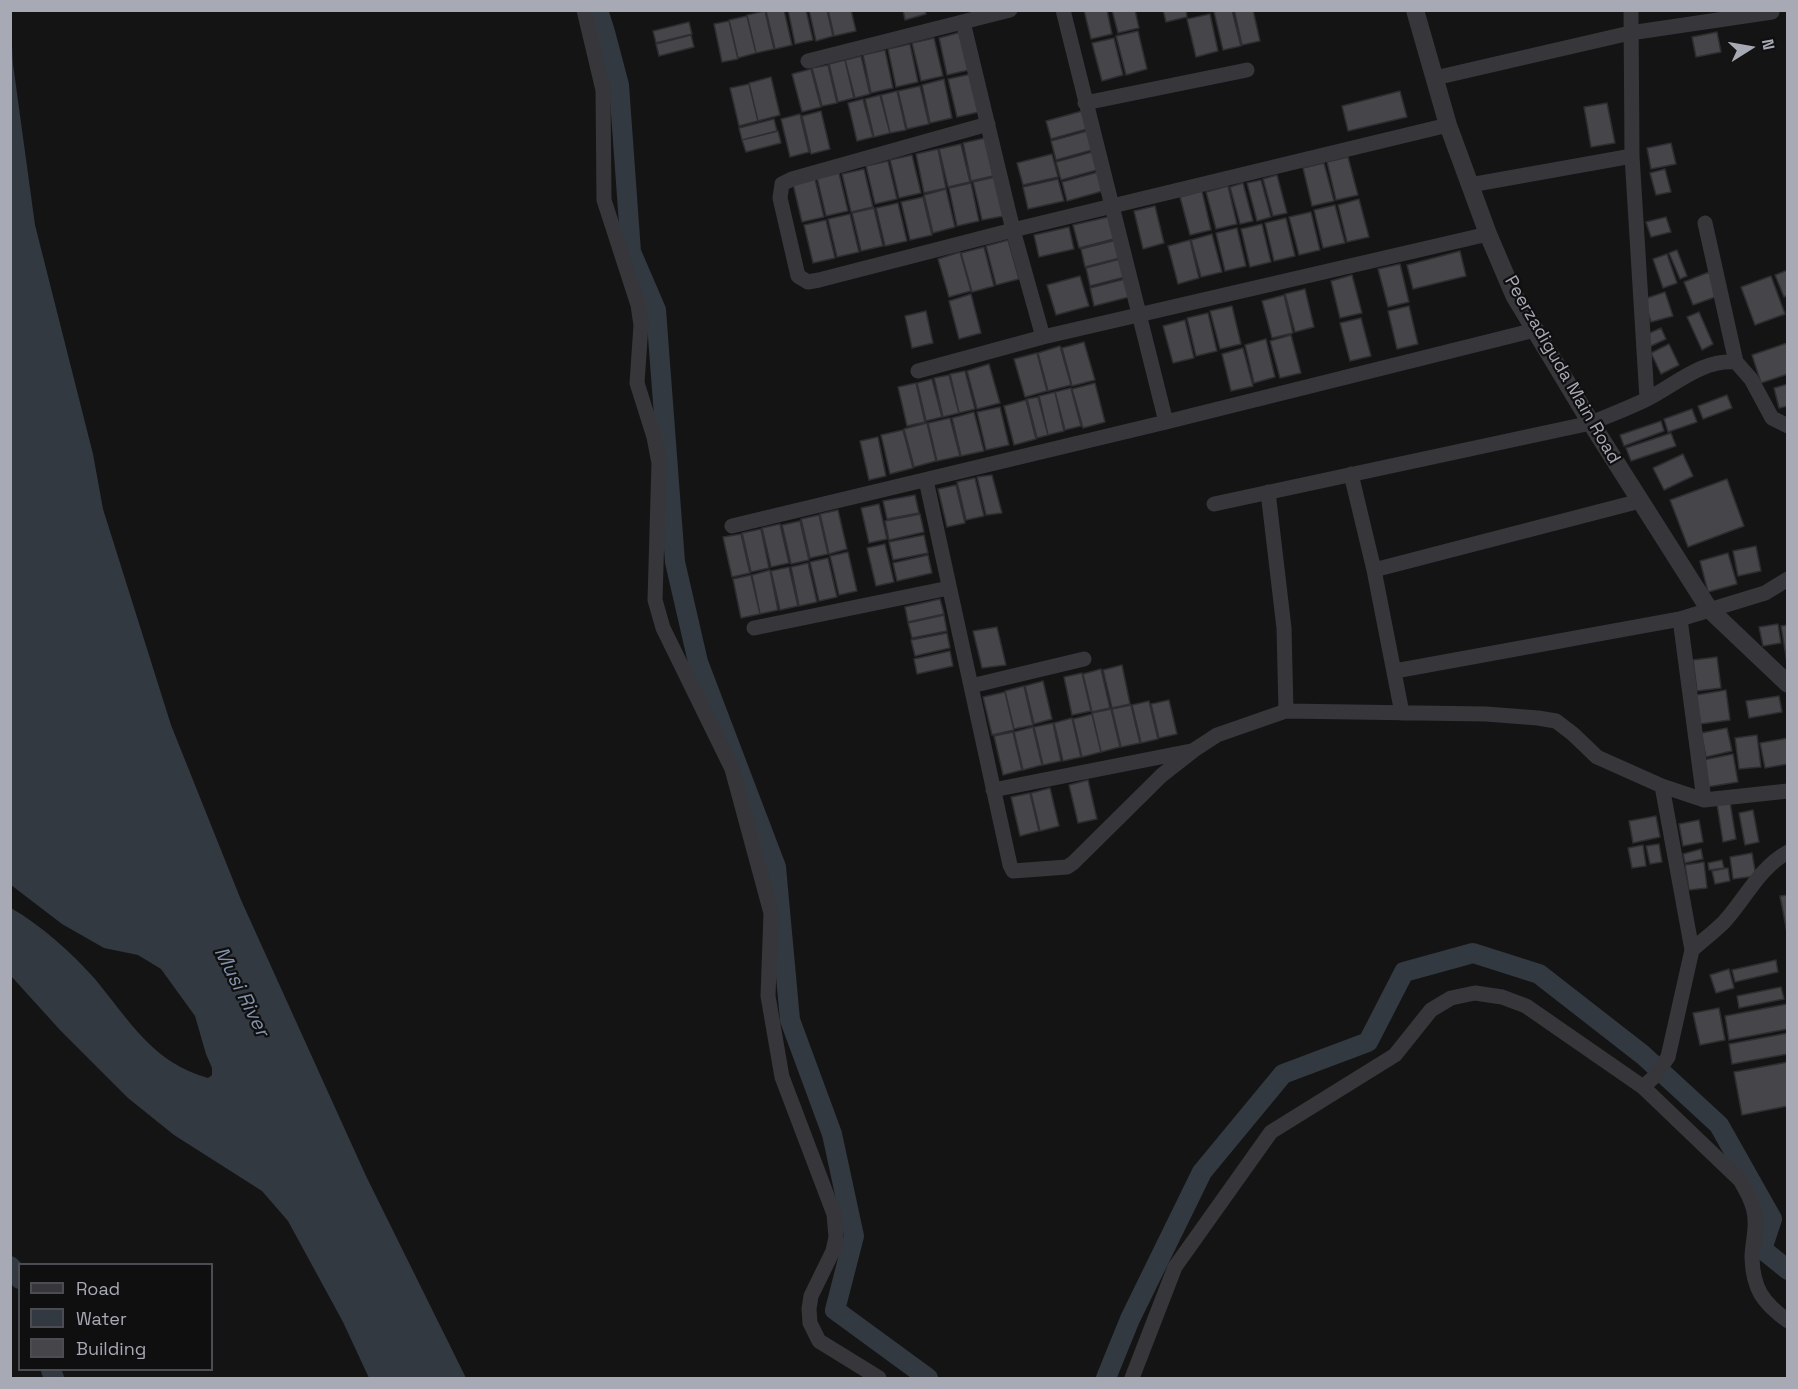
<!DOCTYPE html>
<html>
<head>
<meta charset="utf-8">
<style>
  body { margin:0 }
  #map { position:relative; width:1798px; height:1389px; overflow:hidden; background:#141415; font-family:"Space Grotesk",sans-serif }
  canvas { display:block }
  .frame { position:absolute; inset:0; border:12px solid #a7a9b4; pointer-events:none }
  .legend { position:absolute; left:18px; top:1263px; width:195px; height:108px; box-sizing:border-box; background:#0f0f10; border:2px solid #4c4d52; margin:0; padding:8px 10px; list-style:none; font-size:18px; color:#a7a9b4 }
  .legend li { display:flex; align-items:center; gap:12px; height:30px }
  .legend b { width:30px; border:2px solid #4c4d52 }
  .north { position:absolute; left:1720px; top:18px; width:60px; height:60px; -webkit-text-stroke:4px #0f0f10; paint-order:stroke; rotate:79deg; font-size:16px; font-weight:700; line-height:24px; text-align:center; color:#a7a9b4 }
  .north::after { content:''; display:block; margin:auto; width:21px; height:27px; background:#a7a9b4; clip-path:polygon(50% 0,100% 100%,50% 72%,0 100%) }
</style>
</head>
<body>
<div id="map">
<canvas width="1798" height="1389"></canvas>
<div class="frame"></div>
<ul class="legend">
<li><b style="height:8px;background:#37373b"></b>Road</li>
<li><b style="height:16px;background:#323940"></b>Water</li>
<li><b style="height:16px;background:#46464a"></b>Building</li>
</ul>
<div class="north">N</div>
</div>
<script>
const g = document.querySelector('canvas').getContext('2d');
g.lineJoin = 'round';
function fillPath(path, color) { g.fillStyle = color; g.fill(path, 'evenodd'); }
function trace(path, color, width, dash) { g.strokeStyle = color; g.lineWidth = width; g.lineCap = dash ? 'butt' : 'round'; g.setLineDash(dash || []); g.stroke(path); }
function drawText(font, color, halo, rows, align = 'center') {
  g.font = font + ' "Space Grotesk",sans-serif'; g.lineWidth = 4.5; g.setLineDash([]); g.textBaseline = 'middle'; g.strokeStyle = halo; g.fillStyle = color; for (const [text, x, y, turn = 0] of rows) {
    g.save(); g.translate(x, y); g.rotate((+turn || 0) * Math.PI / 180); g.textAlign = isNaN(turn) ? turn : align; if (halo) g.strokeText(text, 0, 0); g.fillText(text, 0, 0); g.restore();
  }
}
const water = new Path2D(`
  M10,11L13,64L35,225L93,454L103,509L171,725L241,900L366,1176L466,1378H369L343,1322L288,1221L262,1191L174,1135L128,1098L60,1030L11,976V908C42,926 71,952 95,979C129,1020 153,1063 208,1078L212,1075V1068L206,1054L195,1016L161,969L138,955L104,948L62,924L11,885Z`);
const canal = new Path2D(`
  M598,10L605,32L619,85L631,252L656,310L675,562L698,662L776,867L790,1020L832,1134L854,1236L835,1310L928,1378
  M10,1266L17,1273L20,1279
  M51,1370L54,1378
  M1106,1378L1130,1319L1202,1172L1283,1074L1368,1042L1404,972L1473,953L1539,974L1643,1055L1719,1125L1772,1219L1762,1249L1788,1270`);
const building = new Path2D(`
  M784,10L792,45L775,49L766,11Z
  M788,10H806L813,40L795,44Z
  M809,10H827L833,36L816,41Z
  M828,10H851L856,31L834,36Z
  M903,10H925L926,14L905,20Z
  M1084,10H1107L1112,34L1091,39Z
  M1112,10H1135L1139,28L1118,33Z
  M1163,10H1186L1187,17L1166,22Z
  M1220,10H1232L1241,46L1223,50L1214,12Z
  M1234,10H1253L1260,41L1242,45Z
  M765,11L774,49L756,53L747,15Z
  M1210,14L1218,51L1196,57L1187,19Z
  M747,16L756,53L738,58L729,20Z
  M729,21L738,59L722,62L714,24Z
  M689,22L692,34L656,43L653,31Z
  M1138,31L1147,69L1126,75L1116,36Z
  M961,32L969,70L947,75L939,38Z
  M1717,32L1721,52L1696,57L1692,37Z
  M691,35L694,47L659,56L656,44Z
  M934,38L943,76L921,81L912,43Z
  M1114,38L1123,75L1102,81L1092,43Z
  M910,44L918,82L896,87L888,49Z
  M885,50L893,88L871,93L863,55Z
  M861,56L870,94L855,98L845,60Z
  M845,60L854,98L838,102L829,64Z
  M828,65L837,103L822,106L812,68Z
  M811,69L821,107L802,112L792,74Z
  M971,74L979,112L957,117L948,79Z
  M771,77L780,115L758,121L749,83Z
  M944,79L952,118L930,123L922,85Z
  M749,84L758,121L739,126L730,88Z
  M920,86L929,124L907,129L898,91Z
  M897,91L906,130L890,133L881,95Z
  M1400,91L1407,117L1348,131L1342,106Z
  M880,95L890,133L874,137L865,99Z
  M863,99L873,137L857,141L848,103Z
  M1607,103L1615,143L1591,147L1584,107Z
  M821,111L830,149L811,154L802,116Z
  M1082,111L1087,129L1051,139L1046,121Z
  M800,114L809,152L790,157L781,119Z
  M774,119L777,131L742,140L739,128Z
  M778,131L781,143L746,152L742,140Z
  M1087,131L1092,150L1056,160L1051,141Z
  M985,138L993,176L971,181L963,143Z
  M1671,143L1676,164L1651,169L1647,148Z
  M961,144L970,182L948,187L939,149Z
  M938,149L946,188L924,193L916,154Z
  M1092,152L1097,170L1061,180L1056,162Z
  M1052,154L1058,177L1023,185L1017,163Z
  M912,155L921,193L899,198L890,160Z
  M1348,157L1358,195L1336,200L1327,162Z
  M888,161L897,199L875,204L866,166Z
  M1324,163L1334,201L1312,206L1303,168Z
  M864,169L873,207L851,212L842,174Z
  M1665,169L1671,192L1656,195L1650,173Z
  M1098,172L1103,191L1067,201L1062,182Z
  M839,173L848,211L826,216L817,178Z
  M1277,175L1287,213L1273,216L1263,179Z
  M995,177L1004,216L982,220L973,182Z
  M815,179L824,217L802,222L793,184Z
  M1058,179L1064,201L1028,209L1023,187Z
  M1261,180L1271,217L1257,221L1247,183Z
  M971,183L979,221L957,226L949,188Z
  M1243,183L1253,221L1240,224L1230,187Z
  M1228,186L1237,224L1216,229L1206,192Z
  M946,189L955,227L933,233L924,195Z
  M1202,191L1211,230L1190,235L1180,197Z
  M923,197L932,235L910,240L901,202Z
  M1359,199L1369,237L1347,242L1338,205Z
  M898,203L907,241L885,246L876,208Z
  M1335,205L1345,243L1323,248L1314,210Z
  M1155,206L1164,243L1143,249L1134,211Z
  M874,208L883,246L861,251L852,213Z
  M1311,212L1320,250L1299,255L1289,217Z
  M850,214L859,252L837,257L828,219Z
  M1108,217L1114,239L1079,248L1073,225Z
  M1666,217L1671,232L1651,237L1646,222Z
  M1286,218L1295,256L1274,261L1265,223Z
  M826,220L835,258L813,263L804,225Z
  M1262,224L1271,262L1250,267L1241,229Z
  M1069,227L1074,249L1039,257L1034,235Z
  M1237,228L1246,266L1225,271L1216,233Z
  M1212,234L1222,272L1201,277L1191,240Z
  M1008,240L1019,279L996,285L986,246Z
  M1116,240L1120,258L1085,267L1081,249Z
  M1190,240L1199,278L1178,284L1168,246Z
  M984,247L994,286L972,292L961,253Z
  M1677,250L1687,276L1680,279L1669,253Z
  M1460,251L1466,276L1413,289L1407,265Z
  M960,252L971,291L949,297L938,259Z
  M1667,254L1677,283L1663,288L1653,259Z
  M1120,259L1125,277L1090,286L1086,268Z
  M1400,264L1409,302L1388,307L1378,269Z
  M1788,270V295L1784,297L1775,275Z
  M1709,272L1718,296L1693,305L1684,282Z
  M1352,275L1362,313L1340,318L1331,281Z
  M1080,276L1089,306L1056,315L1047,285Z
  M1771,276L1785,314L1755,325L1741,287Z
  M1125,279L1129,297L1094,306L1090,288Z
  M1305,289L1314,327L1295,332L1285,294Z
  M1665,292L1673,316L1651,322L1644,299Z
  M971,294L981,333L959,339L949,301Z
  M1284,295L1293,333L1272,338L1262,301Z
  M1232,306L1241,344L1220,349L1210,311Z
  M1409,306L1418,344L1397,349L1388,311Z
  M926,311L933,343L912,348L905,316Z
  M1699,312L1713,344L1702,350L1687,317Z
  M1208,313L1217,351L1196,356L1187,318Z
  M1361,318L1371,356L1350,361L1340,323Z
  M1185,320L1194,358L1173,363L1163,326Z
  M1661,328L1666,339L1651,346L1645,335Z
  M1291,335L1301,373L1280,378L1270,341Z
  M1266,339L1275,377L1254,383L1245,345Z
  M1084,342L1095,380L1072,386L1062,348Z
  M1787,343L1788,374L1761,383L1752,355Z
  M1669,344L1679,365L1661,374L1651,353Z
  M1060,346L1071,385L1048,391L1038,353Z
  M1243,348L1253,386L1231,391L1222,354Z
  M1037,353L1047,391L1025,397L1014,359Z
  M989,364L1000,403L977,409L967,371Z
  M965,371L975,409L959,413L950,374Z
  M949,375L959,413L943,417L934,378Z
  M932,379L942,417L926,421L917,383Z
  M916,383L925,422L907,426L898,387Z
  M1095,383L1105,422L1083,428L1072,389Z
  M1788,384V406L1779,408L1774,388Z
  M1071,388L1081,426L1065,430L1055,392Z
  M1055,392L1064,431L1048,435L1039,396Z
  M1727,395L1732,408L1703,419L1698,406Z
  M1038,397L1048,435L1037,438L1027,399Z
  M1026,400L1036,439L1014,445L1004,406Z
  M1000,407L1009,445L986,450L977,412Z
  M1692,409L1697,422L1668,432L1664,419Z
  M974,412L984,451L961,456L952,418Z
  M950,418L960,456L937,461L928,423Z
  M1661,421L1664,431L1624,446L1620,435Z
  M927,423L936,461L914,467L904,429Z
  M903,430L913,468L890,474L881,435Z
  M1671,433L1676,446L1631,461L1626,448Z
  M878,437L886,476L869,480L860,441Z
  M1683,454L1693,476L1664,490L1653,468Z
  M992,475L1002,513L986,515L977,477Z
  M975,478L984,516L966,520L957,482Z
  M1727,479L1744,526L1688,547L1670,500Z
  M956,485L965,523L947,527L938,489Z
  M915,495L919,513L887,519L883,501Z
  M879,504L887,539L869,543L861,508Z
  M838,510L847,549L829,554L820,514Z
  M920,514L924,532L889,540L885,521Z
  M819,515L828,554L810,558L801,519Z
  M800,521L809,560L791,564L782,525Z
  M780,524L789,563L771,567L762,528Z
  M761,529L769,568L751,572L742,533Z
  M741,534L750,573L732,577L723,537Z
  M924,535L928,553L893,560L889,542Z
  M885,544L894,582L876,586L867,548Z
  M1756,546L1761,571L1738,576L1733,551Z
  M848,552L857,591L839,595L830,556Z
  M1728,553L1737,584L1708,592L1700,561Z
  M928,555L932,573L897,581L893,563Z
  M828,558L837,597L819,601L810,562Z
  M808,563L817,602L799,606L791,567Z
  M789,567L798,606L780,610L771,571Z
  M770,570L778,610L760,614L752,575Z
  M751,575L760,614L741,618L733,579Z
  M940,599L944,614L908,622L905,607Z
  M944,615L947,631L912,638L908,623Z
  M1778,624L1781,643L1763,646L1759,627Z
  M1788,625V663H1787L1781,626Z
  M997,627L1006,665L982,668L973,631Z
  M947,633L950,648L915,656L911,640Z
  M950,651L953,666L917,674L914,659Z
  M1717,657L1721,688L1697,691L1693,660Z
  M1122,665L1130,704L1112,708L1103,670Z
  M1101,669L1110,708L1092,712L1083,674Z
  M1082,673L1091,711L1072,715L1064,677Z
  M1043,681L1052,719L1034,724L1025,686Z
  M1024,686L1033,725L1014,729L1005,691Z
  M1726,690L1730,720L1700,724L1696,695Z
  M1005,692L1014,730L992,735L983,697Z
  M1779,696L1782,712L1749,718L1746,701Z
  M1169,700L1177,734L1159,738L1151,704Z
  M1149,701L1158,739L1141,743L1132,705Z
  M1131,705L1140,743L1121,747L1112,709Z
  M1111,709L1120,747L1101,752L1092,713Z
  M1092,714L1101,752L1082,757L1073,719Z
  M1072,718L1081,757L1063,761L1054,723Z
  M1053,723L1061,761L1043,765L1034,727Z
  M1033,727L1042,765L1023,770L1014,732Z
  M1727,728L1732,751L1706,757L1701,733Z
  M1013,732L1022,770L1003,775L994,736Z
  M1757,735L1761,767L1739,769L1735,738Z
  M1788,738V764L1765,768L1760,743Z
  M1733,754L1738,782L1707,787L1703,760Z
  M1088,780L1097,819L1078,823L1069,785Z
  M1050,788L1059,826L1040,831L1031,793Z
  M1030,793L1039,831L1020,836L1011,797Z
  M1730,802L1736,839L1723,842L1717,804Z
  M1753,810L1759,842L1745,845L1739,813Z
  M1656,816L1660,837L1633,843L1629,821Z
  M1699,820L1703,842L1683,846L1679,824Z
  M1659,844L1662,862L1650,864L1646,846Z
  M1643,845L1646,866L1632,868L1628,848Z
  M1701,849L1703,859L1685,863L1683,854Z
  M1752,853L1756,876L1733,879L1730,857Z
  M1722,860L1724,868L1709,870L1708,863Z
  M1704,862L1707,888L1689,890L1685,865Z
  M1728,868L1730,881L1715,884L1712,871Z
  M1788,895V938L1780,896Z
  M1776,960L1778,972L1735,982L1732,970Z
  M1729,969L1734,988L1716,993L1710,975Z
  M1781,987L1784,999L1739,1008L1737,996Z
  M1787,1004L1788,1029L1729,1040L1725,1016Z
  M1719,1008L1725,1040L1700,1045L1693,1013Z
  M1788,1033V1054L1732,1064L1729,1044Z
  M1788,1062V1106L1742,1115L1734,1072Z`);
const minor = new Path2D(`
  M584,10L603,90L604,200L638,305L641,325L637,383L654,437L659,463L655,600L663,628L732,769L771,913L768,996L782,1077L834,1214L836,1237L833,1251L811,1296L809,1309L810,1323L819,1341L879,1378
  M1063,10L1166,422
  M1631,10L1632,156L1647,399
  M963,22L1013,230L1043,337
  M808,61L1010,10
  M1435,78L1630,33L1772,12
  M1085,103L1247,70
  M988,124L792,179L782,184L780,198L798,276L808,282L819,280L1013,230L1448,125
  M1470,185L1632,156
  M1705,223L1736,362
  M918,371L1043,337L1488,234
  M1351,474L1374,570L1402,713
  M926,480L1010,865L1013,871L1067,867L1073,863L1162,775L1194,750L1217,735L1286,711L1486,714L1538,718L1556,721L1573,734L1597,757L1662,786L1704,800L1788,791
  M1268,492L1284,628L1286,711
  M1214,504L1591,423C1610,415 1629,408 1647,399C1675,385 1702,359 1736,362L1751,379L1772,418L1788,426
  M732,526L1166,422L1535,330
  M1374,570L1640,501
  M1680,619L1704,800
  M754,628L949,588
  M1395,671L1680,619L1765,593L1788,579
  M971,686L1084,659
  M993,790L1191,751
  M1692,950C1702,941 1714,932 1724,922C1746,898 1759,868 1788,852
  M1643,1087L1654,1077L1668,1057L1692,950L1662,786
  M1132,1378L1175,1267L1271,1132L1395,1055L1431,1010L1451,998L1475,993L1502,997L1526,1006L1643,1087L1740,1180C1747,1192 1755,1206 1755,1220C1756,1233 1752,1245 1752,1258C1753,1289 1763,1303 1788,1321`);
const tertiary = new Path2D(`
  M1415,10L1448,125L1488,234L1514,295L1591,423L1709,609L1788,684`);
const streetNames = [
  ["Peerzadiguda Main Road",1562,370,60]
];
const waterNames = [
  ["Musi River",241,992,63]
];
fillPath(water, '#323940');
trace(canal, '#323940', 20);
fillPath(building, '#46464a');
trace(building, '#2e2e31', 1.5);
trace(minor, '#37373b', 15);
trace(tertiary, '#37373b', 18);
drawText('18px', '#a7a9b4', '#0f0f10', streetNames);
drawText('italic 20px', '#8293ab', '#0f0f10', waterNames);
</script>
</body>
</html>
